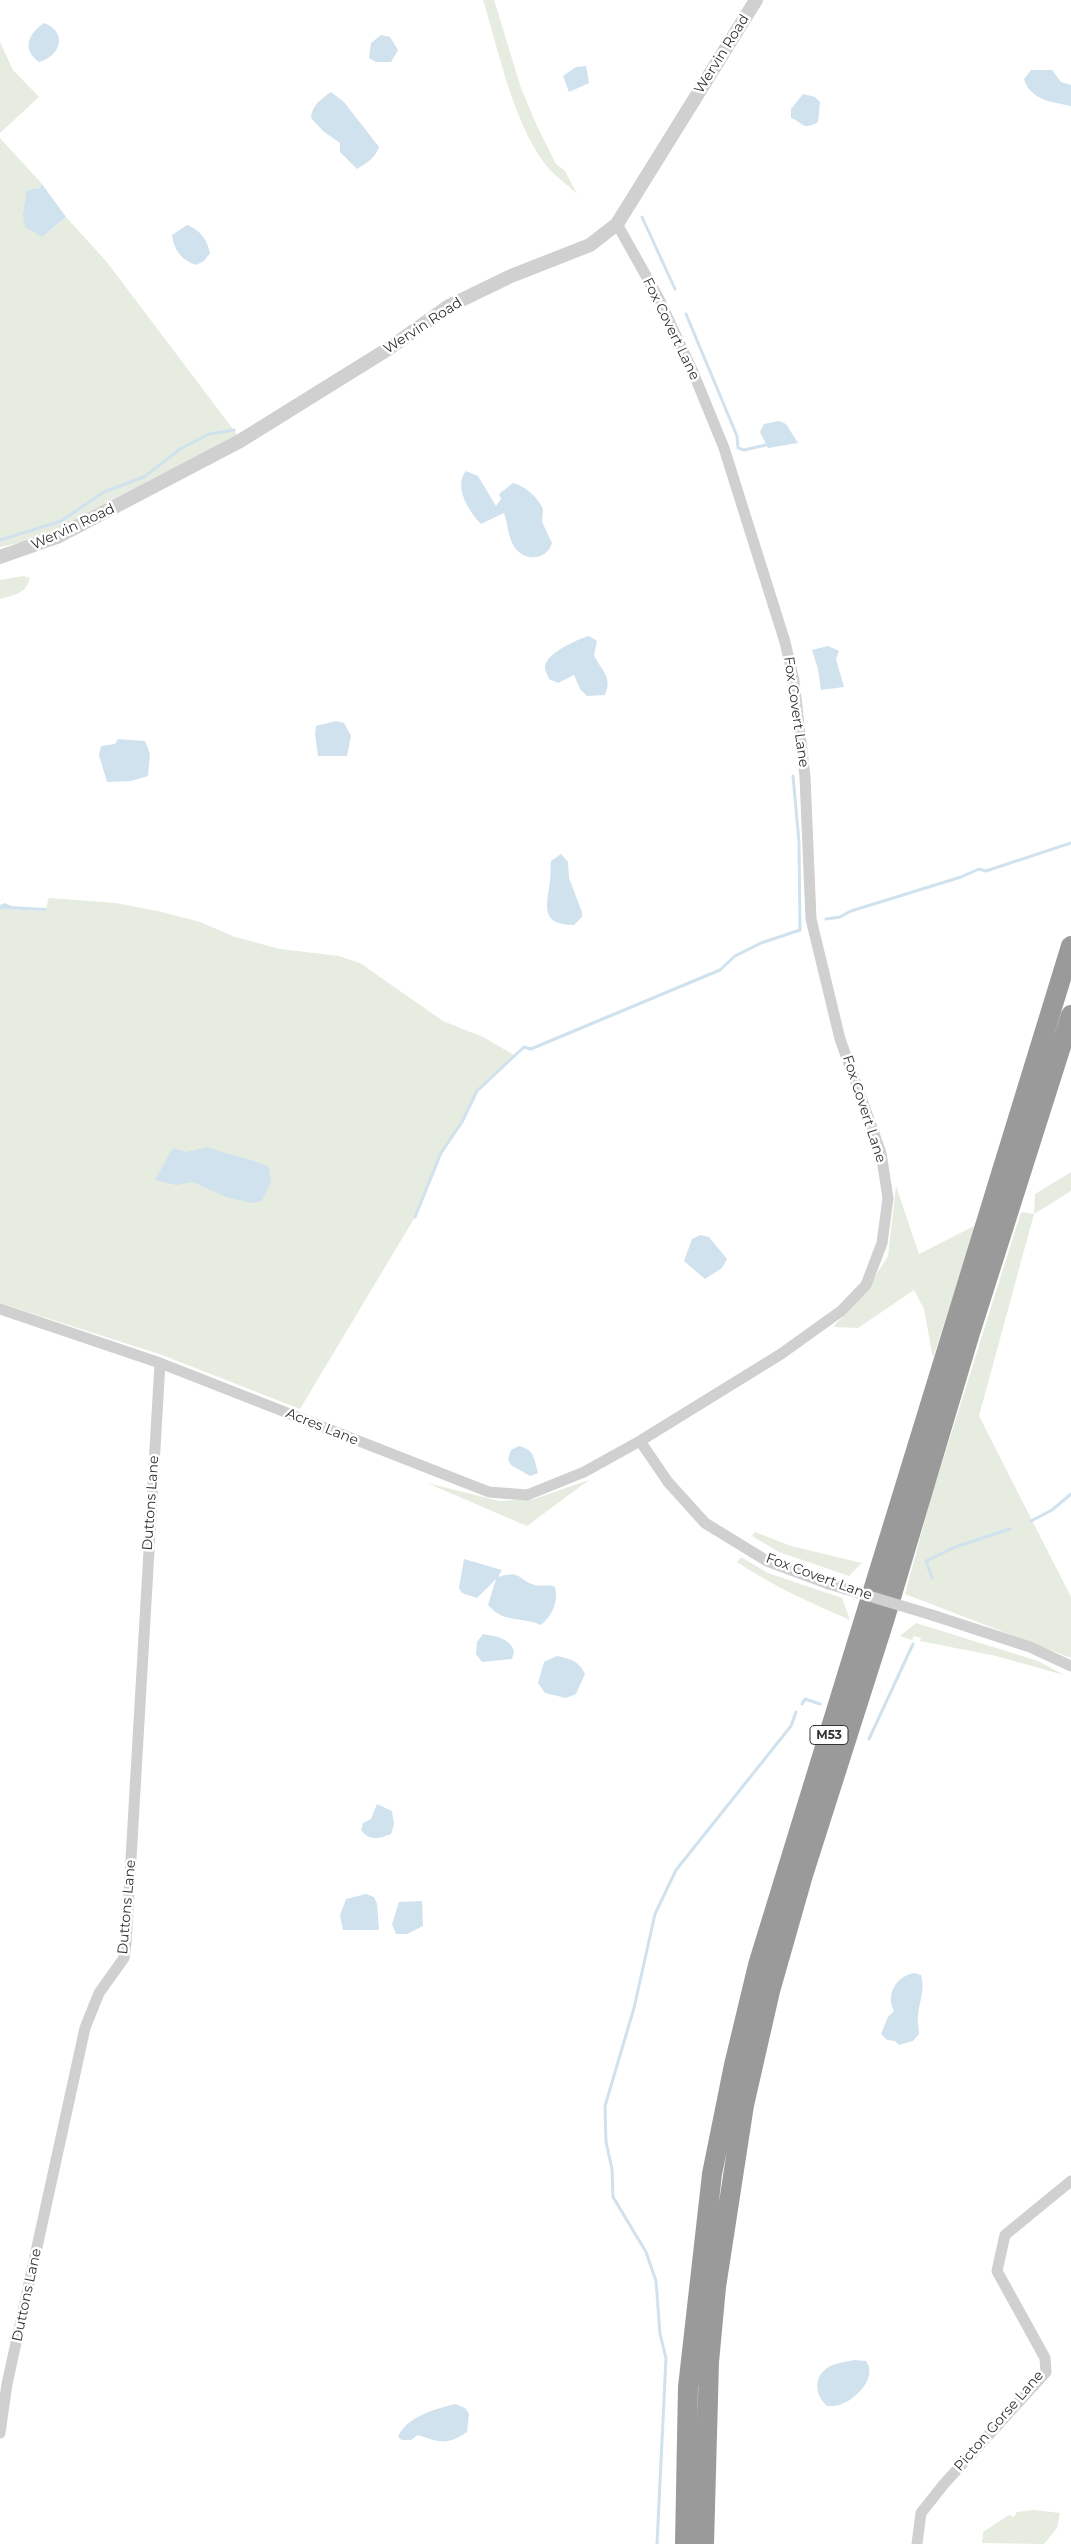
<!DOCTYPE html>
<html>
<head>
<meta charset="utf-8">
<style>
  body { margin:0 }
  canvas { display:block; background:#fff }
</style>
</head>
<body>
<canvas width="1071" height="2544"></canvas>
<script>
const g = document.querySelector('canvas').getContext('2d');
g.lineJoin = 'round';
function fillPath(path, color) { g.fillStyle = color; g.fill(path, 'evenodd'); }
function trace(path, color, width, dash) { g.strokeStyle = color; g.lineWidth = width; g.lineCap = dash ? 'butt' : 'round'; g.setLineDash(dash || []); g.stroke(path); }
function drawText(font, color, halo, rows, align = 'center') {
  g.font = font + ' Montserrat,sans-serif'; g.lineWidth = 5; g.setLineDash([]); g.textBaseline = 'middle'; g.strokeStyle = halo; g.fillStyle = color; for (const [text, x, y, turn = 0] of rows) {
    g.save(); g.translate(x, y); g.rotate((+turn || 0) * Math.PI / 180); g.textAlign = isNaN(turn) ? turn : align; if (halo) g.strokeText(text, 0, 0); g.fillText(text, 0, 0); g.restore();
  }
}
const green = new Path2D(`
  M483,0H494L521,88L537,126L556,164L565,171L577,194C569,186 559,179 551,171C515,132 499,51 483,0Z
  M0,42L13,70L39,97L0,133Z
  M0,138L42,184L40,188L27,190L33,230L42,237L66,217L106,261L239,437L62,534L0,547Z
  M23,576L30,578C26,594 14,595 0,599V580Z
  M49,898L116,903L162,912L200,922L235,937L280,949L339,956L360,963L443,1021L483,1037L514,1055L477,1091L462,1122L441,1153L415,1217L300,1409L162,1355L0,1303V909L45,911Z
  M1071,1172V1191L1034,1214L979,1416L1071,1597V1658L905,1594L931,1498L1021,1212L1034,1214L1035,1194Z
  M896,1186L919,1254L976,1225L933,1358L924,1309L914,1290L858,1328L833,1327L865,1293L888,1256Z
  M589,1480L527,1526L427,1483L499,1501L534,1499Z
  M755,1532L791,1546L862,1563L849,1576L779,1552L752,1536Z
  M741,1557L768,1573L842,1598L850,1620C811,1603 773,1586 737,1562Z
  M916,1623L1038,1661L1064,1675L996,1656L920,1641L921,1638L914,1636L912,1640L900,1636Z
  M1034,2510L1060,2513L1057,2528L1044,2544L982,2543L983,2532L1009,2515L1014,2517L1017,2512Z`);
const water = new Path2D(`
  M44,23C68,32 61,56 39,62C21,49 29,33 44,23Z
  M381,35L390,37L398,50L391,62H376L369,58L371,43Z
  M586,66L589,83L569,92L563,76L576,67Z
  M1031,70H1052L1061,82L1071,85V106C1052,102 1030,100 1024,79Z
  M331,92L344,102L379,147C375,158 367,163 357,169L340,152V143L323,131L311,118C312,105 321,99 331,92Z
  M803,94L815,97L820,102L818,122C801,131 805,123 791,118V109Z
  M42,184L66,217L42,237L25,227L23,215L27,190L40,188Z
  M187,225C200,230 207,239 210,253L204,261L196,265C181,260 174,250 172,235Z
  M779,421L786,424L798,443L768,448L760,432L764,424Z
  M466,471L478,476L496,506L501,499L499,494L513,483C527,487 537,497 543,509L542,522L552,543C547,560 526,562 515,548C508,538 508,524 504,513L481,524C469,512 453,486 466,471Z
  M589,636L597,641L594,655C601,671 613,676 605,695L587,696L580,689L574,675L558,683L549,679C548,676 545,671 545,668C544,654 578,639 589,636Z
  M828,646L839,651L836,659L844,687L821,690L818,669L812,650Z
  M336,721L344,723L351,736L347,756H318L315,733L316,726Z
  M118,739L145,741L150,754L148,776L131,781L107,782L99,755L101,746L115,744Z
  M561,854L568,862L569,878L582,912V917L574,925C539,925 547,905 550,881C551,874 550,867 551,861Z
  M5,903L11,906L46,908V911L0,909V905Z
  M208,1147C229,1156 249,1157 269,1167L271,1182L262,1201L252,1203L226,1197L193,1182L176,1185L155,1180L173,1148L186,1152Z
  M700,1235L709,1237L727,1259L722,1268L705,1279L684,1261L692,1239Z
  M519,1446C535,1450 534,1459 538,1473L530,1476L511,1465L508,1459L511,1450Z
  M464,1559L502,1570L498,1577C522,1569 517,1580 535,1585C542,1587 549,1584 555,1587C559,1601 552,1616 541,1625C520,1616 505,1624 488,1605L496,1579L477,1598L462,1593L459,1588Z
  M483,1634C495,1636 510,1638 514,1651L512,1659L482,1662L476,1654L477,1642Z
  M557,1656C571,1659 579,1661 585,1674L576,1694L566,1698L545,1693L538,1683L544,1662Z
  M377,1804L392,1811L394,1824L391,1834C379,1839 369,1841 361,1830L363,1823L371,1819Z
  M366,1894L374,1897L377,1904L379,1930H343L340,1915L346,1899Z
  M422,1901L423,1926L407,1934H396L392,1924L399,1902Z
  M914,1973L921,1975C925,1988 920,2000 918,2014C917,2020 919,2028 919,2034L913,2041L899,2045L895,2041L887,2040L881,2034L888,2017L894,2011C885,1994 897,1976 914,1973Z
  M854,2360L866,2361C878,2377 856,2400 839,2405C836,2406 831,2406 827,2406C815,2395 813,2378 827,2368C834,2363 846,2362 854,2360Z
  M455,2404L465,2408L469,2414L467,2432C447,2446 439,2442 418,2435L411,2440H402L398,2437C406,2417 435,2409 455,2404Z`);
const stream = new Path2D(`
  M642,217L675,289
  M686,314L737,436L738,448L744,450L766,445
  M0,540L61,521L104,492L144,477L180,449L209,434L234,430
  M826,919L840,917L851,911L961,877L979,869L986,871L1071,843
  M415,1217L441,1153L462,1122L477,1091L524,1047L531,1049L538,1046L720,970L735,956L761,943L800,930L799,842L793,776
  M1031,1521L1052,1510L1071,1494
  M932,1578L926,1561L955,1547L1010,1529
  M802,1704L805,1699L820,1704
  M869,1739L913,1644
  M657,2544L666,2358L660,2334L656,2281L646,2252L613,2197L612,2169L606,2142L605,2106L634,2008L655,1914L676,1870L791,1726L796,1712`);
const minor = new Path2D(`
  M0,1309L160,1363L489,1492L527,1495L584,1472L640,1441L781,1354L841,1311L866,1285L882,1243L888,1198L881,1153L840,1039L811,919L805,777L794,681L785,642L724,448L693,372L659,299L617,224
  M640,1441L668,1482L705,1523L767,1561L829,1584
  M932,1615L1030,1647L1071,1666
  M0,2433L7,2384L85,2028L99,1993L124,1958L126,1944L160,1363
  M917,2544L921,2513L944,2484L1046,2372L1045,2358L997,2271L1005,2235L1071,2181`);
const tertiary = new Path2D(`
  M0,557L57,537L240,441L388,349L449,306L511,276L590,245L617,224L756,0`);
const motorway = new Path2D(`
  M685,2544L688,2387L712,2174L734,2065L758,1965L1071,946
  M704,2544L709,2362L716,2287L744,2105L770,1991L803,1875L884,1621L970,1333L1071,1015`);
const minorBridge = new Path2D(`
  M829,1584L932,1615`);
const shields = [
  [829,1735,38]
];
const shieldNames = [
  ["M53",829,1735]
];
const streetNames = [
  ["Wervin Road",722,54,-58],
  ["Wervin Road",423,326,-33],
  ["Fox Covert Lane",671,329,64],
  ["Wervin Road",73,527,-25],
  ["Fox Covert Lane",796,712,82],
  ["Fox Covert Lane",864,1109,72],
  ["Acres Lane",322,1427,22],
  ["Duttons Lane",151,1503,-86],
  ["Fox Covert Lane",819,1577,20],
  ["Duttons Lane",127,1907,-85],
  ["Duttons Lane",27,2295,-78],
  ["Picton Gorse Lane",999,2421,-49]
];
fillPath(green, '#e6ecdf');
fillPath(water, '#cfe2ee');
trace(stream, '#cfe2ee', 3);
trace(minor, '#d0d0d0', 11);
trace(tertiary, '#d0d0d0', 14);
trace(motorway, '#9a9a9a', 20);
trace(minorBridge, '#d0d0d0', 11);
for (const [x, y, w] of shields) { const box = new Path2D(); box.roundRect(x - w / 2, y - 9.5, w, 19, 4); g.fillStyle = '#fff'; g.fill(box); trace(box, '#333', 1); }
drawText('bold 12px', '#333', null, shieldNames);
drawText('14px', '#333', '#fff', streetNames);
</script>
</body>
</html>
